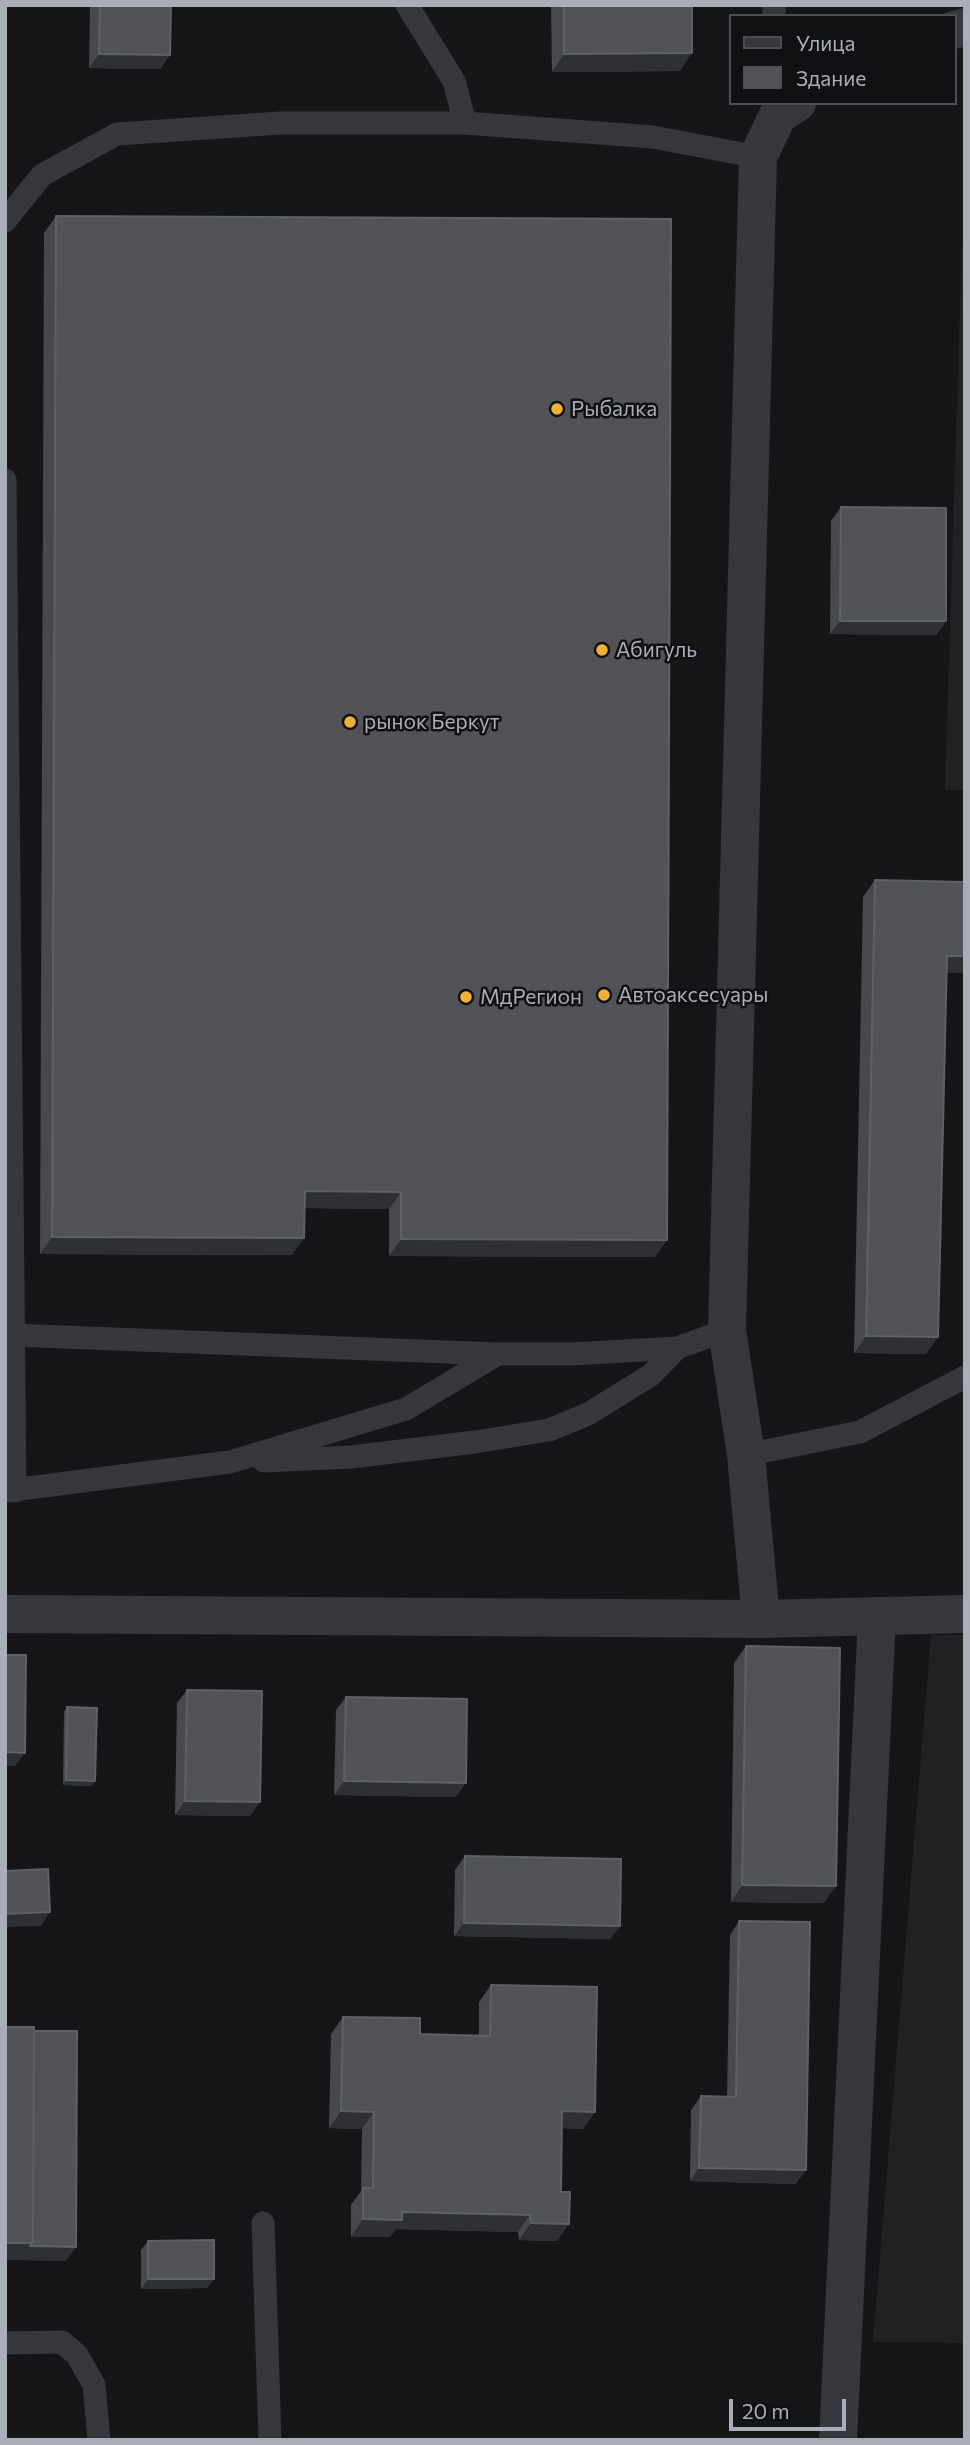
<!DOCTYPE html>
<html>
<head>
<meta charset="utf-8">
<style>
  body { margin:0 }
  #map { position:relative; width:970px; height:2445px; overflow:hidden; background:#161618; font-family:Commissioner,sans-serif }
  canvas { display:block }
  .frame { position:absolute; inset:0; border:7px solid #a8adb8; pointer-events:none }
  .legend { position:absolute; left:729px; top:14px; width:228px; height:91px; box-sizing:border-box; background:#111113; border:2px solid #4d4f55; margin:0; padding:9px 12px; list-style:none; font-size:21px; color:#a8adb8 }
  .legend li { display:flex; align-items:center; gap:14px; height:35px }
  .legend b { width:35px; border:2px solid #4d4f55 }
  .scale { position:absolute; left:729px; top:2399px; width:117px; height:32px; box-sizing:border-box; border:4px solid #a8adb8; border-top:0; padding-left:9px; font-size:21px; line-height:24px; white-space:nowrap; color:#a8adb8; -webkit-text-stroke:5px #111113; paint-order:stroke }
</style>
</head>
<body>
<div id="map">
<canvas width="970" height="2445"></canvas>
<div class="frame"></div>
<ul class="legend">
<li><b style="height:9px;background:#37383d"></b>Улица</li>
<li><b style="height:19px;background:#525359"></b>Здание</li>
</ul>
<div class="scale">20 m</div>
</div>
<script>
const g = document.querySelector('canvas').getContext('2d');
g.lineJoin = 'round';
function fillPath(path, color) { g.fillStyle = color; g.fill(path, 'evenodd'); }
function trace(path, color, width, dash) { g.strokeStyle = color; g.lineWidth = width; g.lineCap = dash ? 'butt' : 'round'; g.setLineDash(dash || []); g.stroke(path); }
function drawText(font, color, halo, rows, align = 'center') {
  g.font = font + ' Commissioner,sans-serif'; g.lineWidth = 5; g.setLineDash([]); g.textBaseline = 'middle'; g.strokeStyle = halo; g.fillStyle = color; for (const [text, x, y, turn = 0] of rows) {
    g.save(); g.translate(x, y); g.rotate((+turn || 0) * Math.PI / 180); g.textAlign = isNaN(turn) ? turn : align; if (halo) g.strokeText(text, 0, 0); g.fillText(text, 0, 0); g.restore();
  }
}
const built = new Path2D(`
  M965,242V790H945L962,244Z
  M931,1635H965V2343L873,2342Z`);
const lane = new Path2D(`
  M407,5L454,81L465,123L653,137L758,157
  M774,5V16
  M5,221L42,175L117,134L280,123H465
  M5,480L15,1491
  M12,1335L498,1354H571L677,1348L727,1330
  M746,1455L860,1432L965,1377
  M264,1461L351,1457L475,1442L549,1430L588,1414L651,1375L677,1348
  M5,1491L230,1462L406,1409L498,1354
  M263,2223L270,2440
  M5,2343L62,2342L77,2355L94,2385L99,2440`);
const street = new Path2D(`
  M954,30L965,27
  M5,1614L761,1619L965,1614
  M761,1619L746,1455L727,1330L758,157L778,115L797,103
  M838,2440L877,1616`);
const wall = new Path2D(`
  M90,5H171L170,55L160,69L89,68Z
  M551,5H692L680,71L552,72Z
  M56,216L667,1240L655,1257L389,1256V1209L305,1208L292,1255L40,1254L44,233Z
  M841,507L946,621L936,635L830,634L831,521Z
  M875,880L965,973H946L938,1337L926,1354L854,1353L863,897Z
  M746,1646L824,1903L731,1902L734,1663Z
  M187,1690L250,1816L175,1815L177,1703Z
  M346,1697L456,1797L334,1795L336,1710Z
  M67,1707L92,1786L63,1785L64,1712Z
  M465,1856L620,1926L610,1939L454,1936L455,1870Z
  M739,1921L796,2184L690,2181L691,2110L701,2096L727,2097L730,1935Z
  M491,1985L595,2112L583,2129L562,2128L557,2241L519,2240L518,2232L396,2229L390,2237H351V2205L361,2191L362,2129L329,2128L331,2034L343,2017L420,2034L479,2035V2002Z
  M148,2241L214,2279L207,2288L141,2289V2250Z`);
const shadedWall = new Path2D(`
  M692,53L680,71L552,72L564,54Z
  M99,54L170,55L160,69L89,68Z
  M840,621H946L936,635L830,634Z
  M947,956H965V973H935Z
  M305,1191L401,1192L389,1209L293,1208Z
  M52,1237L304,1238L292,1255L40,1254Z
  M401,1239L667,1240L655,1257L389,1256Z
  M866,1336L938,1337L926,1354L854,1353Z
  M5,1752L25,1753L15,1766H5Z
  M66,1780L95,1781L92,1786L63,1785Z
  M344,1781L466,1783L456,1797L334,1795Z
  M185,1801L260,1802L250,1816L175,1815Z
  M742,1885L836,1886L824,1903L731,1902Z
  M50,1912L41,1926L5,1927V1914Z
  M464,1923L620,1926L610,1939L454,1936Z
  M341,2111L374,2112L362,2129L329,2128Z
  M562,2111L595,2112L583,2129L550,2128Z
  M699,2168L806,2170L796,2184L690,2181Z
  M402,2212L530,2215L518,2232L396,2229L390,2237H351L363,2219Z
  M531,2223L569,2224L557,2241L519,2240Z
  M5,2243H33L76,2247L66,2261L5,2260Z
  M148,2279H214L207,2288L141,2289Z`);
const building = new Path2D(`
  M100,5H171L170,55L99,54Z
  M564,5H692V53L564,54Z
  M56,216L671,219L667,1240L401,1239V1192L305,1191L304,1238L52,1237Z
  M841,507L946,508V621H840Z
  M875,880L965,882V956H947L938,1337L866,1336Z
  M746,1646L840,1648L836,1886L742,1885Z
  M5,1655H26L25,1753L5,1752Z
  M187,1690L262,1691L260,1802L185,1801Z
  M346,1697L467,1699L466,1783L344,1781Z
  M67,1707L97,1708L95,1781L66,1780Z
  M465,1856L621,1859L620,1926L464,1923Z
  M48,1869L50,1912L5,1914V1871Z
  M739,1921L810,1922L806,2170L699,2168L701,2096L736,2097Z
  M491,1985L597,1987L595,2112L562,2111L561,2192H570L569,2224L531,2223L530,2215L402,2212V2220L363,2219V2188H373L374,2112L341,2111L343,2017L420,2018V2034L490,2036Z
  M5,2027H34L33,2243H5Z
  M34,2031H77L76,2247L30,2246L33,2243Z
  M214,2240V2279H148V2241Z`);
const markers = [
  [557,409,7,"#f2b134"],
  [602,650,7,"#f2b134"],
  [350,722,7,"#f2b134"],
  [604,995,7,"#f2b134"],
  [466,997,7,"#f2b134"]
];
const poiNames = [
  ["Рыбалка",571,409],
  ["Абигуль",616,650],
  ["рынок Беркут",364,722],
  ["Автоаксесуары",618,995],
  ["МдРегион",480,997]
];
fillPath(built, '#222225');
trace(lane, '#37383d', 23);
trace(street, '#37383d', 38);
fillPath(wall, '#47494d');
fillPath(shadedWall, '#2f3033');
fillPath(building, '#525359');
trace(building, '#5f6168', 2);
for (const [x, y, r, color] of markers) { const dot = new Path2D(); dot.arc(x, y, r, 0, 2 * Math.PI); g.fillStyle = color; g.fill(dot); trace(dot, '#111113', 2.5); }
drawText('21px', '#a8adb8', '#111113', poiNames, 'left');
</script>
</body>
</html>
